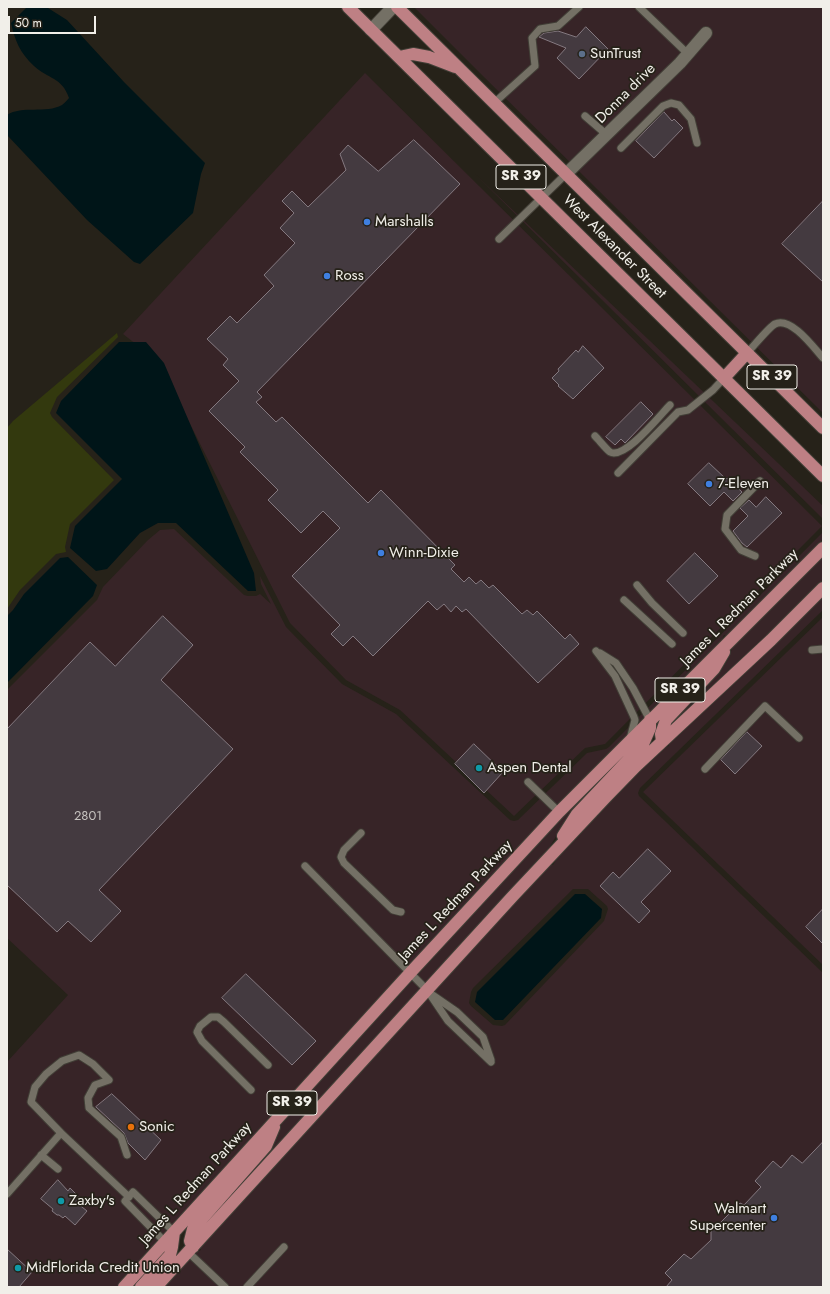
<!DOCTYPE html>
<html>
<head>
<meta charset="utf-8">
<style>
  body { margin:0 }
  #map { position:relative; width:830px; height:1294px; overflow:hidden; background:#262219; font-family:Jost,sans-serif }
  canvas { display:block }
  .frame { position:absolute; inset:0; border:8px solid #f1efe9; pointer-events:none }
  .scale { position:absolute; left:8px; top:16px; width:88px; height:18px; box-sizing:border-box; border:2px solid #f1efe9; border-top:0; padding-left:5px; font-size:12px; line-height:14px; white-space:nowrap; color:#f1efe9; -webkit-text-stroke:3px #262219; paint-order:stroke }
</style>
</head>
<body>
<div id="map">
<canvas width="830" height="1294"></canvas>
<div class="frame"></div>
<div class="scale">50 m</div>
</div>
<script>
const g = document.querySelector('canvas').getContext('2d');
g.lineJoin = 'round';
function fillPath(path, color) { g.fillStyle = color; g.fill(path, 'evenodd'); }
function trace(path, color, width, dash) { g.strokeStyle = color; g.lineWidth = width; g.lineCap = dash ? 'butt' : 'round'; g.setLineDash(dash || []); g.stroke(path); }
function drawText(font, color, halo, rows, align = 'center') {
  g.font = font + ' Jost,sans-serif'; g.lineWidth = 3.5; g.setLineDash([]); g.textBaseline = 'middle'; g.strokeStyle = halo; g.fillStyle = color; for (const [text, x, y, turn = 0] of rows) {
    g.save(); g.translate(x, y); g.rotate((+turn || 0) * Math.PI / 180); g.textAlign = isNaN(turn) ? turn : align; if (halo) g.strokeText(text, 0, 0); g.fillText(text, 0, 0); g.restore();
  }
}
const commercial = new Path2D(`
  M414,7H823V413L485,78Z
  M365,73L822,526L605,744L585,748L514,816L400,710L346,680L290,623L159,362L123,334Z
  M475,174L823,506V519Z
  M174,529L244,595L248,596H256L260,594L271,604L261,584L260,576L286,627L342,684L396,714L510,820L514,821L518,820L587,753L606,749L609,747L823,532V539L726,636L724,635L722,640L648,714L644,715V718L555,808L401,974L275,1112H273L271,1117L116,1287H7V1062L68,995L7,938V690L97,600L103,587L148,540L160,530Z
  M823,556V580L766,636L670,726L676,718L720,672L728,659L733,646Z
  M823,597V610L640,788L638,793L639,796L823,973V1287H164L196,1252L201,1250L200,1248L431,995L517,901L551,865H553L556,860L611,801L640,770L665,747L669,746V743L775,644ZM573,889H588L607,906L608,909L604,921L505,1025L502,1026L493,1025L471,1006L469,1003L471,992L473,988Z
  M823,617V965L643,792Z
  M624,755L572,810L546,853L508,893L199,1232L271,1150L282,1123L563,816Z`);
const green = new Path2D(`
  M117,333L118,337L57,397L50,413L52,417L114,480L70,524L65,547L66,552L56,554L20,590L7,609V428L13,421Z`);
const water = new Path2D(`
  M27,7L48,8L67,20L124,82L205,163L201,174L193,213L140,264L134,262L87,220L7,135V115C22,105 46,114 62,105C65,103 67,100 69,98C62,77 48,79 34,66C20,53 15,41 11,23Z
  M119,342H146L164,363L254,573L256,591H248L176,523H158L140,533L107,569L96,571L70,548L75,526L122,479L56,413L61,401Z
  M68,557L97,585L93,596L7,683V616L13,610L24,594L60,558Z
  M575,894H585L602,909L601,918L503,1020H495L475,1002L477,992Z`);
const building = new Path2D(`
  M586,27L608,49L579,79L557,58L566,48L539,37L544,33L558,31L576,37Z
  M664,112L672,121L674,119L683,128L654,158L636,141Z
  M414,140L460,184L257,392L262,397L256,402L276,422L282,417L368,503L381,490L455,565L451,569L464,582L469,577L476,584L481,580L489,588L493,585L522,614L527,610L533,615L537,611L565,639L570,634L579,644L538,683L466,609L462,612L456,606L451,612L444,604L437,610L428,601L373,656L353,636L343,646L331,634L340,625L292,576L340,528L323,511L301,533L268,500L278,490L240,452L245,447L209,411L239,381L223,365L228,359L207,339L230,316L237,323L274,286L264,275L295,243L280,228L294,213L282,201L292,191L308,207L346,170L340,154L348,145L378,171Z
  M823,201V282L782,244Z
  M583,346L604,368L573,399L558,386L559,385L552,378L559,371L558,369L576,350L578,352Z
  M641,402L653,414L625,443L621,439L615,445L606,437Z
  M709,463L726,479L727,478L742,492L733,501L724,492L710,506L688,484Z
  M766,497L782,513L747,547L742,543L733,531L748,516L740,508L749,500L756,507Z
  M695,553L718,576L689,604L667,581Z
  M163,616L193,645L161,680L233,749L99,890L121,911L91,942L68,921L57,932L7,885V729L90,642L115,666Z
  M747,732L762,746L735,774L721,760Z
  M474,744L503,772L484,793L455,764Z
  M648,849L671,871L641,902L650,911L639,923L600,886L613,872L619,878Z
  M823,909V944L806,927Z
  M246,974L316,1041L292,1065L222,998Z
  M112,1094L161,1140L145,1160L128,1143L124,1133L96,1107Z
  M823,1142V1287H666L672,1280L665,1273L684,1254L691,1259L711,1240V1232L740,1203L744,1205L761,1187L755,1181L773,1161L781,1168L792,1155L802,1163Z
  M58,1180L68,1191L70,1188L78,1196L77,1198L79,1200L77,1203L87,1211L75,1225L65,1216L63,1218L59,1215H57L52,1211L53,1209L41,1199Z
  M7,1249L32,1272L19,1287H7Z`);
const lane = new Path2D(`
  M639,7L688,54
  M494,103L535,66L532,38L540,29L558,26L579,7
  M585,116L607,135
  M621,148L663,106L671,103L679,105L691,119L697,143
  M499,239L566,174
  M747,353C753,347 769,327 775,324C791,316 814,348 823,358
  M595,436C599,440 606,449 610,452C625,460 660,415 670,405
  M618,473L678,412L688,410L713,390L724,378
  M755,556L741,550L725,529L727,515L760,481
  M637,585L652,603L683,633
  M624,600L672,644
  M812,650L823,649
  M596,651L615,676L634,717L635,720L630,739
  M600,653L616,663L633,688L650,720
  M705,769L765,706L799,738
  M528,782L559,812
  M361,833L344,850L341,857L344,863L393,910L401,912
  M305,866L427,990L448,1021L491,1062
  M431,994L457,1012L483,1037L491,1060
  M251,1090L202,1041L197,1032L200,1026L211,1017H218L224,1022L268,1065
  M61,1133L31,1102L35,1087L46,1074L62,1061L79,1055L93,1064L109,1080L95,1085L88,1098L89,1108L121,1137L127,1155
  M41,1155L58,1169
  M7,1194L61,1133L129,1197
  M165,1242L125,1201L133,1192L174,1232
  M188,1252L225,1287
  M247,1287L284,1247`);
const street = new Path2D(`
  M371,30L393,7
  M566,174L680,63L706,33`);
const primary = new Path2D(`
  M348,7L823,476
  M397,7L823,428
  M399,57L413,54L429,57L455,67
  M724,378L747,353
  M662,741L661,734L666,720L714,669L724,652
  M563,836L577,814L643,744L650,728V720
  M193,1247L190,1241L193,1229L266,1146L274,1127
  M124,1287L410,973L559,812L823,548
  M141,1287L170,1255L172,1247L174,1232
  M156,1287L512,897L606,797L636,766L771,640L823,588`);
const markers = [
  [582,54,4,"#5c6f8a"],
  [367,222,4,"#3f7fe0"],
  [327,276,4,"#3f7fe0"],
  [709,484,4,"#3f7fe0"],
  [381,553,4,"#3f7fe0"],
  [479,768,4,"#0f9aa8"],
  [131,1127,4,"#e8710a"],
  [61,1201,4,"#0f9aa8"],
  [774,1218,4,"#3f7fe0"],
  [18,1268,4,"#0f9aa8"]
];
const numberNames = [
  ["2801",88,817]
];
const shields = [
  [521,177,50],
  [772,377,50],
  [680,690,50],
  [292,1103,50]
];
const shieldNames = [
  ["SR 39",521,177],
  ["SR 39",772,377],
  ["SR 39",680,690],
  ["SR 39",292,1103]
];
const poiNames = [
  ["SunTrust",590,54],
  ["Marshalls",375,222],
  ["Ross",335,276],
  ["7-Eleven",717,484],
  ["Winn-Dixie",389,553],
  ["Aspen Dental",487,768],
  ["Sonic",139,1127],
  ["Zaxby's",69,1201],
  ["Walmart",766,1209,"right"],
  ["Supercenter",766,1226,"right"],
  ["MidFlorida Credit Union",26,1268]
];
const streetNames = [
  ["Donna drive",626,94,-45],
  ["West Alexander Street",614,247,45],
  ["James L Redman Parkway",740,608,-45],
  ["James L Redman Parkway",456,901,-47],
  ["James L Redman Parkway",196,1184,-48]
];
fillPath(commercial, '#372427');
fillPath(green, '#33390e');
fillPath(water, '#001518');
fillPath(building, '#443a40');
trace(building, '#847980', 1);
trace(lane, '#413e36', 9);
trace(street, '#413e36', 14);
trace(primary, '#413e36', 14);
trace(lane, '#747065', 7);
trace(street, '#747065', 12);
trace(primary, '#be8084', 12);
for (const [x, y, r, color] of markers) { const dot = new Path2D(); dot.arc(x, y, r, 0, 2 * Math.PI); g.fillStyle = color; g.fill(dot); trace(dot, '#262219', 1.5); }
drawText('13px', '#c6c2bf', null, numberNames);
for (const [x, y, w] of shields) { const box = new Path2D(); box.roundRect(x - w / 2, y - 12, w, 24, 3); g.fillStyle = '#262219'; g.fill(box); trace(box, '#f1efe9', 1); }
drawText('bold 14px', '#f1efe9', null, shieldNames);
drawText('15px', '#f1efe9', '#262219', poiNames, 'left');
drawText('15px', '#f1efe9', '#262219', streetNames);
</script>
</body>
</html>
